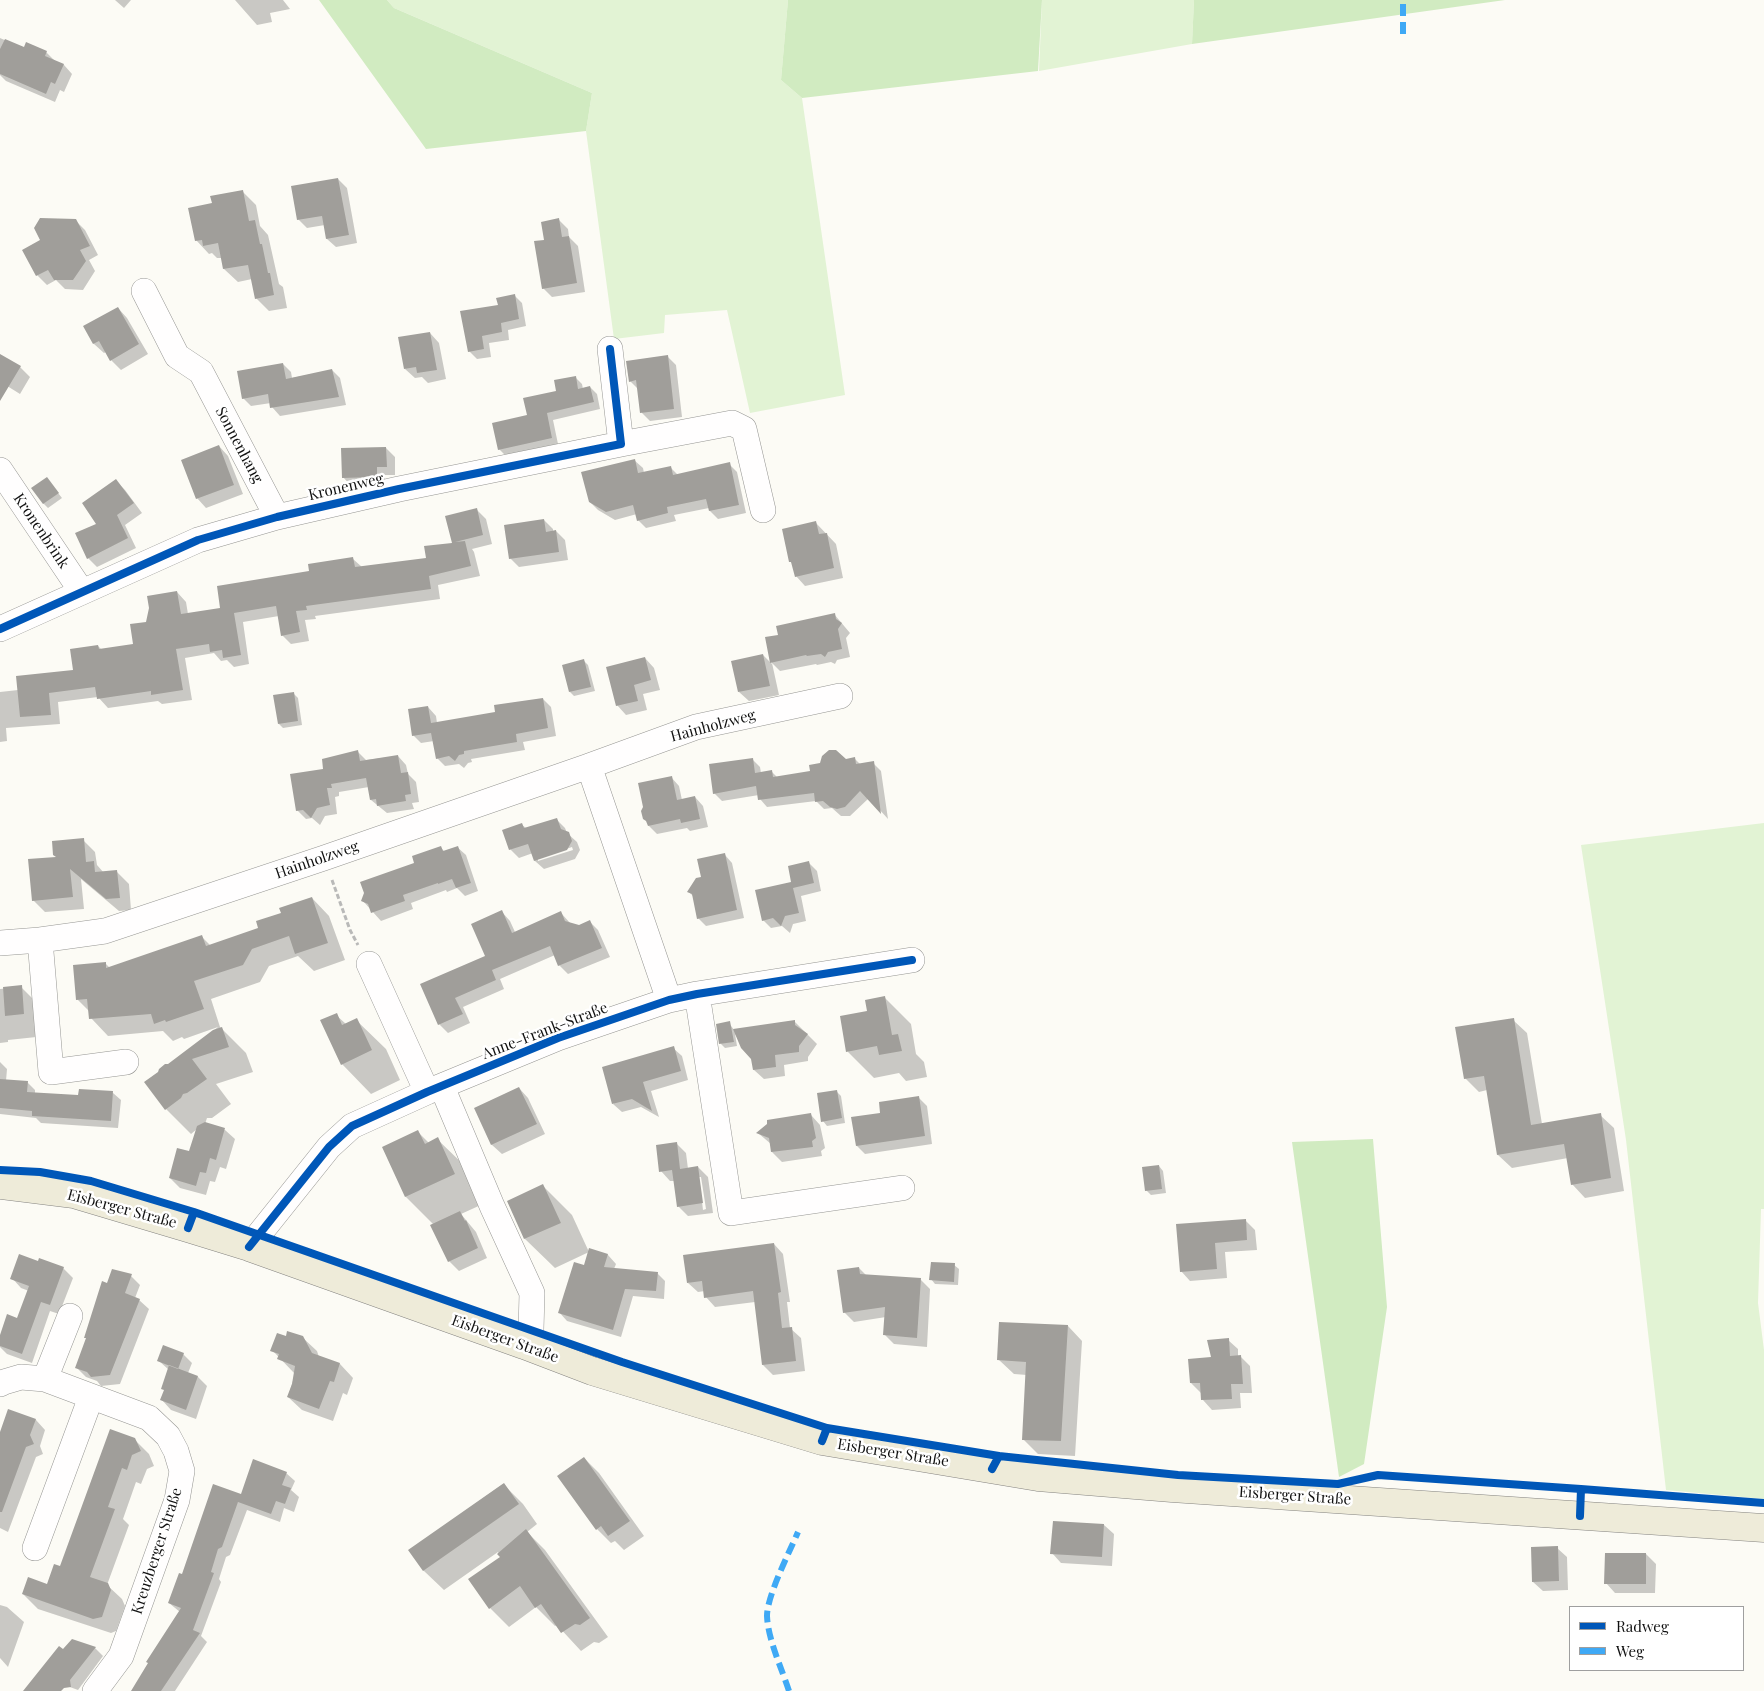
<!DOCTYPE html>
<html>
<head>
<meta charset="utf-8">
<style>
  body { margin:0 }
  #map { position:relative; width:1764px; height:1691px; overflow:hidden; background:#fcfbf5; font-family:"Playfair Display",serif }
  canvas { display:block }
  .legend { position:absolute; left:1569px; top:1606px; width:175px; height:65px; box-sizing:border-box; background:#fff; border:1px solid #9f9f9f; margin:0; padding:6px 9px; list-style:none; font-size:15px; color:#101010 }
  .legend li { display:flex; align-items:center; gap:10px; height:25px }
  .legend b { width:25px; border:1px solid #9f9f9f }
</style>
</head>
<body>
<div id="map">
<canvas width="1764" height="1691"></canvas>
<ul class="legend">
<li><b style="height:6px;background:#0057b8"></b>Radweg</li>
<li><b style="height:6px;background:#3fa9f5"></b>Weg</li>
</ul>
</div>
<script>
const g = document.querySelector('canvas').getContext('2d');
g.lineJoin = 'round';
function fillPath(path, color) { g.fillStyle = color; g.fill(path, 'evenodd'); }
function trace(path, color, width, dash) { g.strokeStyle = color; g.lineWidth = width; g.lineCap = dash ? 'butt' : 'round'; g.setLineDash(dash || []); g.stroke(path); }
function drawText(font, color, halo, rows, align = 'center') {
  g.font = font + ' "Playfair Display",serif'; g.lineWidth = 5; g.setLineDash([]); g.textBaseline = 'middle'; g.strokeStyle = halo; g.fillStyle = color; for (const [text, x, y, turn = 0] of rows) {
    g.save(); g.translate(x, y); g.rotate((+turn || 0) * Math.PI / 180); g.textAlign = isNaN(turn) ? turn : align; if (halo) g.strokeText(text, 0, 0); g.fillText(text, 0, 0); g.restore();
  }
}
const green = new Path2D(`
  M387,0H788L781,80L802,98L845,395L750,413L727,310L665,315L664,333L614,339L586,131L592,93L394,8Z
  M1042,0H1194L1192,44L1039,71Z
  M1764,823V1209H1761L1758,1303L1764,1350V1499L1666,1490L1626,1140L1581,845Z`);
const forest = new Path2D(`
  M319,0H387L394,8L592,93L586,131L426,149Z
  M788,0H1042L1038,71L802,98L781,80Z
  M1194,0H1505L1192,44Z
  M1373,1139L1387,1307L1364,1464L1339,1477L1292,1142Z`);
const shadow = new Path2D(`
  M115,0H131L124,8Z
  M235,0H283L290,9L270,13L272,22L257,25Z
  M0,38L25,49L46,52L55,61L64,65L72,74L64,92L60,90L55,102L6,81L0,75Z
  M338,179L347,188L357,243L336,247L327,239L325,225L307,228L298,219Z
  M243,192L256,205L260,226L268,235L279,284L283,287L287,308L269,311L256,298L252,279L238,282L224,269L222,258H217L212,253L209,254L196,240L213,204Z
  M75,220L85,230L98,255L89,260L95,271L83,290L65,289L56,280L47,285L37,275Z
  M559,220L568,229L569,237L578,246L585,292L552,297L543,288L546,241Z
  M515,296L522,303L526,326L508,330L509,340L489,343L491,357L477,359L469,351L499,306Z
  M118,308L127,318L148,354L121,370L111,360L106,352L104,353L94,344L85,327Z
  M430,333L439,343L446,379L428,383L422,377L415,378L405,369Z
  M0,355L20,367L30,377L20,394L4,384L0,390Z
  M667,356L676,365L682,417L650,421L642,413L638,389L630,381Z
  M283,364L291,372L292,378L332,370L340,378L346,405L280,416L272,407L271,403L251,406L243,398Z
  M575,377L582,384L583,389L590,387L597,394L600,409L553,420L558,444L506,456L499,449L528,416Z
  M219,446L228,456L243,494L206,508L197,498Z
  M386,448L395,457V475H385V485L351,486L343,477Z
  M634,460L643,468L644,473L671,468L678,475L729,464L737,472L746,513L718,519L710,511L709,508L674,515L676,521L646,528L638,520L637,514L615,520L598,510L590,502Z
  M47,479L62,498L48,508L43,503Z
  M116,481L125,490L142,513L125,525L136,548L97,567L88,558L98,524Z
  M476,509L486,519L492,544L472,549L474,552L480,576L438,585L440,599L315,616L316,619L305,620L309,641L291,644L282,635L279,616L243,622L249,664L234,667L227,660L221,661L214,653L185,658L192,700L162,704L158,701L108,708L98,697L58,702L60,724L6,728L7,741L0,742V692L18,690L74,671L98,646L102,650L135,645L147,623L177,592L186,602L188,614L221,609L311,572L353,559L362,567L427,559L453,544Z
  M544,520L553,529V532L556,531L565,540L568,560L519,567L510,558Z
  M816,523L836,544L843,578L805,586L796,576L793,564L790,561Z
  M834,614L850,633L846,638L850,657L837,660L835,664L831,662L817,665L816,664L780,671L772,663L779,695L749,701L739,692L763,655L772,664L767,638L779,636Z
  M645,658L654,668L660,690L643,694L647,710L626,715L617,705Z
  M584,661L588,665L595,691L574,696L570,692Z
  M294,694L298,698L302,725L283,728L279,724Z
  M543,699L551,707L556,736L523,742L525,750L471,759L472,762L468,763L464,768L459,764L445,766L437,758L434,741L421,743L413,735L428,707L436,716L437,723L496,713Z
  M358,752L366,760L398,756L406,765L408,774L416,782L419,802L412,803L414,809L387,813L371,800L369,787L339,792V796L335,797L337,814L325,816L320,825L312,818L306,819L297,810L325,770Z
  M752,759L760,767L761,773L772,772L777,777L811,772L845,760L855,759L861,765L873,763L881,771L888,819L869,798L850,816H841L832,808L824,809L816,801L767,807L760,799L759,795L722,801L714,793Z
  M671,777L679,786L682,800L695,797L703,806L708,827L690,831L687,828L657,834L649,826Z
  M557,820L565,828L567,833L577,842L580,850L575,859L544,869L535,861L533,853L519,858L510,849L522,825L526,828ZM572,847L573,850L538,861V859Z
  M83,840L95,852L97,865L104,873L117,872L129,884L131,910L119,911L81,879L84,909L45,912L33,900L58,858Z
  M457,847L466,855L478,891L465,896L457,888L447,892L446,890L411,903L413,909L381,921L363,901L441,848L445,852Z
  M725,855L732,863L744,918L706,926L698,918L693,896L689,892Z
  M809,863L817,871L821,891L801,896L806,921L793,924L790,933L782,926L771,928L763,920Z
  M312,898L329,916L345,960L314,971L298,956L269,966L260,982L211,999L220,1027L246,1053L253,1072L216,1084L231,1104L212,1118H207L205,1124L225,1130L235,1139L226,1169L220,1167L215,1182L210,1181L206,1195L180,1188L170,1178L190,1153L197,1129L191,1134L166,1109L168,1066L218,1027L184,1039L182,1037L173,1041L163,1031L108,1036L91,1018L90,1012L77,999L105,963L110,968L202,937L211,946L260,929L282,914Z
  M502,912L510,921L515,932L561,913L571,924L579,926L590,922L598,930L610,957L568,974L559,965L555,955L500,979L504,989L463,1007L470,1023L448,1033L439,1024L422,985L486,957Z
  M21,987L43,1009L46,1036L8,1040V1042L0,1043V989Z
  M884,997L911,1024L916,1054L924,1062L927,1077L906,1081L899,1073L874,1078L848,1052L868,1012Z
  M336,1015L346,1024L356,1020L386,1049L400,1080L371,1094L342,1064Z
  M1513,1020L1527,1033L1542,1124L1600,1115L1614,1128L1624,1191L1585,1198L1572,1184L1568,1158L1512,1168L1498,1155L1487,1090L1479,1092L1465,1078Z
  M794,1021L817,1044L808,1057V1061L784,1065L785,1076L764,1079L754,1070L752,1058L735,1034L737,1046L725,1048L721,1044L729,1023L734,1030Z
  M673,1048L682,1056L688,1080L651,1091L659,1117L641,1107L622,1112L613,1104Z
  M0,1062L7,1069L6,1081L27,1082L35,1090V1094L79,1097L113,1093L121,1100L118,1128L41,1123L36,1118L0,1114Z
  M519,1088L528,1098L545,1134L502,1154L492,1145L476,1109Z
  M837,1092L841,1096L845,1123L827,1126L823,1121Z
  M918,1097L927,1106L932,1144L865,1154L857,1146L853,1118L882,1114Z
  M811,1115L820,1125L825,1148L821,1151L822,1156L782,1162L772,1152L771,1144L758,1133Z
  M418,1132L429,1143L437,1139L467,1168L483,1204L461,1214L476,1232L487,1258L459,1271L449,1261L432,1226L434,1225L406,1197L383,1148Z
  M676,1143L686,1153L688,1169L698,1167L708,1177L713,1213L688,1216L678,1206L675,1181H670L661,1171ZM699,1177H701L706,1209L703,1210Z
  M1159,1166L1163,1171L1166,1193L1151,1195L1146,1190Z
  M543,1186L572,1215L589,1252L590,1250L608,1255L616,1264L614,1269L657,1273L665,1281L664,1299L633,1296L621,1337L567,1321L559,1312L585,1267L589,1252L555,1268L525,1239L508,1202Z
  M1245,1220L1255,1230L1257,1250L1225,1252L1227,1278L1190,1281L1181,1271L1177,1226Z
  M774,1244L783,1254L790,1302H787L790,1328L801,1338L805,1371L773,1375L763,1365L755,1302L715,1307L706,1297L705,1291L698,1292L688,1283Z
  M39,1262L63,1268L73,1278L59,1314L50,1311L32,1363L7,1354L0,1347V1338L18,1319L29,1291L21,1288L12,1278Z
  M954,1265L959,1269L958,1285L935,1284L931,1279Z
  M859,1268L866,1275L921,1280L930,1289L927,1347L894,1344L885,1335L886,1317L854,1322L844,1312Z
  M131,1276L140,1285L135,1298L139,1300L149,1309L120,1384L101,1386L97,1381L86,1377L77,1368L87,1339L85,1337L108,1285Z
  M1068,1326L1082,1341L1075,1456L1038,1454L1023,1439L1027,1375L1014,1374L999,1360Z
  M286,1337L303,1338L317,1351L319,1357L340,1364L353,1378L347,1395L343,1393L333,1421L302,1410L288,1397L295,1374L272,1350Z
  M1228,1340L1238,1349V1356H1240L1250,1366L1252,1393H1240L1241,1408L1212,1410L1203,1400L1201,1393L1191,1383Z
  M183,1354L192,1363L188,1373L198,1377L207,1386L196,1419L171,1410L162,1400L169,1370L158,1360Z
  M9,1411L36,1420L45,1430L40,1446L43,1454L36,1457L8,1532L0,1528V1436Z
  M134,1439L149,1454L154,1466L147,1469L141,1484L136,1482L123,1519L129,1525L107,1585L122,1599L125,1606L116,1631L111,1633L38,1609L23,1594L48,1586L61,1568Z
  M584,1458L599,1473L644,1536L624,1550L615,1541L611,1543L597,1529Z
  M286,1473L295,1481L291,1490L299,1497L294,1512L284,1508L280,1522L247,1510L230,1555L226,1557L219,1579L221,1582L201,1636L207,1642L175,1691H132L180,1612L169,1603L183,1575L242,1496Z
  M503,1484L523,1504L537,1524L527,1532L545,1550L608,1637L599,1643L594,1642L581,1651L557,1625L555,1626L536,1607L509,1627L490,1608L470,1579L501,1558L498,1552L444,1590L424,1571L410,1550Z
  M1104,1525L1114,1534L1112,1566L1061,1563L1052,1553Z
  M1557,1548L1567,1557L1568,1590L1543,1591L1533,1582Z
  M1646,1554L1656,1564L1655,1593H1615L1606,1583Z
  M0,1605L7,1607L24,1622L8,1667L0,1658Z
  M72,1640L95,1648L103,1656L78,1690L48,1679L63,1650Z`);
const building = new Path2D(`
  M5,39L24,47L26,42L47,51L45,56L64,64L55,84L51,82L46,94L0,74V49Z
  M338,178L349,235L326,239L322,216L297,220L291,186Z
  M243,190L249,221L255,220L260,244H262L268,273H270L274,295L255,299L248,265L223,269L218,243L203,246L202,240L195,241L188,208L212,203L210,196Z
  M40,218L76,219L90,246L80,250L86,261L73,280H54L48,270L36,276L22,250L40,240L34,228Z
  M559,218L562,237L569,236L577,283L542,289L534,241L544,240L541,222Z
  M515,294L519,319L501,323L502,332L482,336L484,349L468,352L460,311L498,305L496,298Z
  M118,307L139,344L110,361L99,341L93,344L83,326Z
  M430,332L437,370L417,373L416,367L404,369L398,337Z
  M0,354L21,366L0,401Z
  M668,355L674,409L640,413L636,380L629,382L626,361Z
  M283,363L286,379L332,369L339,397L270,408L268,394L242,399L237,371Z
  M576,376L578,389L590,386L594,402L547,413L552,438L498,450L492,423L527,415L523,398L556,391L554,380Z
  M219,445L234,485L196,499L181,460Z
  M386,447L387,467H377V477L342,478L341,448Z
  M635,459L638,473L671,466L673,475L730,462L739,505L709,511L706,499L667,507L668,513L637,521L633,505L606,512L589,502L581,472Z
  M47,477L59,493L43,504L31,488Z
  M116,479L134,503L117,515L128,538L87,559L75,533L96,524L82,503Z
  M477,508L483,535L455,542L465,541L471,566L429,576L431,589L306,606L307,610L296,611L300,632L281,636L276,606L234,613L241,655L223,658L222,650L210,652L209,644L176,649L183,690L151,695V691L97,699L95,687L49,693L51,715L20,717L16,676L73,670L70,649L98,645L99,649L133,644L130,624L146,622L149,608L147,596L177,591L181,614L220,608L217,586L309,571L308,564L353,557L355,567L426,558L424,546L452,543L445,516Z
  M544,519L546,532L556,530L559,552L509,559L504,525Z
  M816,521L819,534L827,533L834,568L795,577L791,562H789L782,529Z
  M835,613L836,619L842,623L838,629L842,649L828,652L825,657L821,654L807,656L806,655L770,663L765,637L778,635L776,626Z
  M763,654L770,686L738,692L731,661Z
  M645,657L651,680L634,685L638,701L616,706L606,667Z
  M584,659L591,687L569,692L562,665Z
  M294,692L298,721L278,724L273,695Z
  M543,698L548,728L516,734L517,742L464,751V754L459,755L455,761L449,756L436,759L431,733L412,736L408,709L428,706L431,723L495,712L494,705Z
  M358,750L360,761L398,755L401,773L408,772L411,794L405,795L406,801L377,806L376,799L370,800L366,778L331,784L332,788H327L330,805L317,808L311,818L303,810L296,811L290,774L323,769L322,759Z
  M829,750H836L846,759L855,757L856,764L874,761L881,814L860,791L845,807L837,809L830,807L823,801L815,802L814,793L758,800L756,786L713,794L709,764L753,758L755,773L772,770L773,777L810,771L809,765L820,763L822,756Z
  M672,776L677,800L695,796L700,819L681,823L680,819L648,826L646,821L643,819L641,811L643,807L638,783Z
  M557,818L561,829L569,832L572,841L567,850L534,861L528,844L509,850L502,830L522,823L524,828Z
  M84,838L86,862L94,861L95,872L117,870L120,898L106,899L70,869L73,897L32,901L28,859L56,857L53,855L52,841Z
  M441,846L443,851L458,846L471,883L456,888L452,879L438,884V883L403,895L405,901L371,913L368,904L361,901L364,893L360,882L414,863L412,856Z
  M725,853L737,910L697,919L692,894L687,892L696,878L701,877L697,859Z
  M809,861L814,883L793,888L799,913L785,916L781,926L773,918L762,921L755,890L791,882L788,866Z
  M312,897L328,943L295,954L289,936L252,949L243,965L194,981L204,1009L166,1022L165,1020L154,1024L151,1014L89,1019L87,999L76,1000L73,965L106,962V968L202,935L206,946L258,928L256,921L281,913L279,908Z
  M502,910L512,933L561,911L565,921L579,925L590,920L602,948L558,966L550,946L492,970L496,980L455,998L463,1014L438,1025L420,984L485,956L471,924Z
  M22,985L24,1014L5,1016L3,987Z
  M885,996L892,1035L898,1034L902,1051L879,1055L877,1046L846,1052L840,1016L867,1011L865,1000Z
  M337,1013L342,1025L357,1018L372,1050L341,1065L320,1020Z
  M1514,1018L1531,1125L1601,1113L1611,1178L1571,1185L1564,1144L1497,1155L1484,1076L1464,1079L1455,1027Z
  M795,1020V1025L808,1034L799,1046V1052L775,1055L776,1067L753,1070L751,1059L741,1048L733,1029Z
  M730,1021L734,1042L719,1044L716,1024Z
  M222,1027L229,1047L192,1059L207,1079L187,1093L183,1094L181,1098L165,1110L144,1082L158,1072L159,1069L165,1064H168L213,1030Z
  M674,1046L681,1071L643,1082L652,1111L632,1099L612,1104L602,1067Z
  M0,1079L28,1081L27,1092L78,1095L79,1089L113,1091L111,1121L32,1116V1111L0,1108Z
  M519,1087L537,1124L491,1145L474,1108Z
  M837,1090L842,1118L821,1122L817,1093Z
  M919,1096L925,1136L856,1146L851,1117L880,1113L879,1102Z
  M811,1113L816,1138L812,1141L813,1147L771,1152L769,1138L756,1133L767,1124V1120Z
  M205,1122L225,1128L216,1160L210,1158L206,1173L200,1172L196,1186L169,1178L177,1148L189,1151L197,1126Z
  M418,1130L425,1144L438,1137L455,1174L405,1197L382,1147Z
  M677,1142L680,1169L698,1166L703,1203L677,1207L672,1170L659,1172L656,1145Z
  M1159,1165L1162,1189L1145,1191L1142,1167Z
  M543,1184L561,1223L524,1239L507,1201Z
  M460,1211L465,1221L466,1220L478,1248L448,1262L430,1225Z
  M1246,1219L1247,1240L1215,1243L1217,1269L1180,1272L1176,1224Z
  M774,1243L781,1292L778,1293L782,1328L792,1327L796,1361L762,1365L753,1291L704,1298L702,1281L687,1283L683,1255Z
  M589,1248L608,1254L604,1267L658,1272L656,1291L625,1289L613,1330L558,1313L574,1262L584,1265Z
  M19,1254L38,1261L39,1258L64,1267L50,1305L41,1302L22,1354L0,1346V1335L7,1314L17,1318L29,1286L10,1279Z
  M931,1262L955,1263L954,1282L929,1280Z
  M859,1267L860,1274L921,1278L917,1338L883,1335L885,1307L843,1313L837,1270Z
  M112,1269L132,1274L125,1293L140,1299L110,1375L91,1377L87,1372L75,1368L86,1338H84L102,1281L107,1283Z
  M999,1322L1068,1325L1061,1441L1022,1440L1026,1362L997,1360Z
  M287,1331L303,1336L312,1353L340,1363L334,1382L330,1381L319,1409L287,1397L292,1384L295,1366L277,1359L279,1354L270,1351L277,1333L286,1336Z
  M1229,1338L1230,1356L1241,1355L1243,1384H1231L1232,1399L1201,1400L1200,1383H1190L1188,1359L1211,1357L1207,1340Z
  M163,1345L184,1353L178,1369L157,1361Z
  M169,1365L198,1376L186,1410L160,1400L164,1390L161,1389Z
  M8,1409L36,1419L30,1435L34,1444L26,1447L2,1512H0V1432Z
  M110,1429L135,1438L141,1451L132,1455L127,1470L122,1468L108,1507L115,1509L90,1577L108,1583L111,1590L102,1617L93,1619L22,1594L28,1577L47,1584L54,1564L60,1566Z
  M584,1457L630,1521L608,1536L601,1526L596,1530L557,1476Z
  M253,1459L287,1472L282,1485L291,1488L285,1504L276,1501L271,1514L238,1502L222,1547L218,1549L211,1572L214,1573L193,1630L200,1633L161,1691H131L148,1663L146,1662L181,1608L168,1603L179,1573L182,1574L213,1484L241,1494Z
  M504,1483L519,1504L423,1571L408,1550Z
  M1053,1521L1104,1524L1102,1557L1050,1554Z
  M526,1529L590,1618L580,1625L575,1624L561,1633L541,1604L535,1608L520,1586L489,1609L468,1579L500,1557L497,1554Z
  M1558,1546L1559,1581L1532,1582L1531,1547Z
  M1605,1553H1646V1584H1604Z
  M72,1639L96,1647L70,1680L71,1687L64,1688L61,1691H23L59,1646L63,1649Z`);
const path = new Path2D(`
  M332,880L350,930L358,945`);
const minor = new Path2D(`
  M144,291L177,356L201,372L277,517
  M621,444L732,423L744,429L763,510
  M0,470L82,592
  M0,629L198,540L277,517L399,489L621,444L610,349
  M40,940L51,1072L126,1062
  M0,943L40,940L105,931L324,858L589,766
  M369,964L427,1092
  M697,994L731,1213L902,1188
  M669,1000L589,766L696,727L840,696
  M442,1087L492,1206L532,1293L531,1330L524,1345
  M249,1247L329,1147L352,1126L427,1092L558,1038L669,1000L697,994L912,960
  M45,1379L70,1316
  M0,1384L4,1382L21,1377L45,1379L149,1418L168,1436L176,1451L182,1471L177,1500L121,1656L95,1691
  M35,1548L91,1397`);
const major = new Path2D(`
  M0,1185L74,1194L188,1228L249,1247L524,1345L592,1371L822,1441L1038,1477L1172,1488L1764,1528`);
const quiet = new Path2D(`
  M1403,34V0
  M789,1691C782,1669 768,1640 767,1616C767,1596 789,1553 798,1532`);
const cycleway = new Path2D(`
  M0,629L198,540L277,517L399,489L621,444L610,349
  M0,1170L40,1172L91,1181L194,1212
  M188,1228L194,1212L622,1362L827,1428
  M249,1247L329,1147L352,1126L427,1092L558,1038L669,1000L697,994L912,960
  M822,1441L827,1428L999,1456
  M992,1469L999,1456L1178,1475L1338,1484L1378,1475L1581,1489
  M1580,1516L1581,1489L1764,1503`);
const streetNames = [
  ["Sonnenhang",239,445,62],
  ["Kronenweg",346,487,-13],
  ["Kronenbrink",41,531,56],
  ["Hainholzweg",713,726,-15],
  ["Hainholzweg",317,860,-19],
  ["Anne-Frank-Straße",545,1031,-21],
  ["Eisberger Straße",122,1209,15],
  ["Eisberger Straße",505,1339,20],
  ["Eisberger Straße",893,1453,9],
  ["Eisberger Straße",1295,1496,4],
  ["Kreuzberger Straße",157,1551,-72]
];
fillPath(green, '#e2f3d4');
fillPath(forest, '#d1ebc1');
fillPath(shadow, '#0003');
fillPath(building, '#a09e9a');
trace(minor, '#969693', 26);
trace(major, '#848380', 29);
trace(path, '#b9b9b8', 3, [5, 2.5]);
trace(minor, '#fffefe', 25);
trace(major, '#eeebd9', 28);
trace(quiet, '#3fa9f5', 6, [12, 6]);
trace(cycleway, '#0057b8', 8);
drawText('15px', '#101010', '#fff', streetNames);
</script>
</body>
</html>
